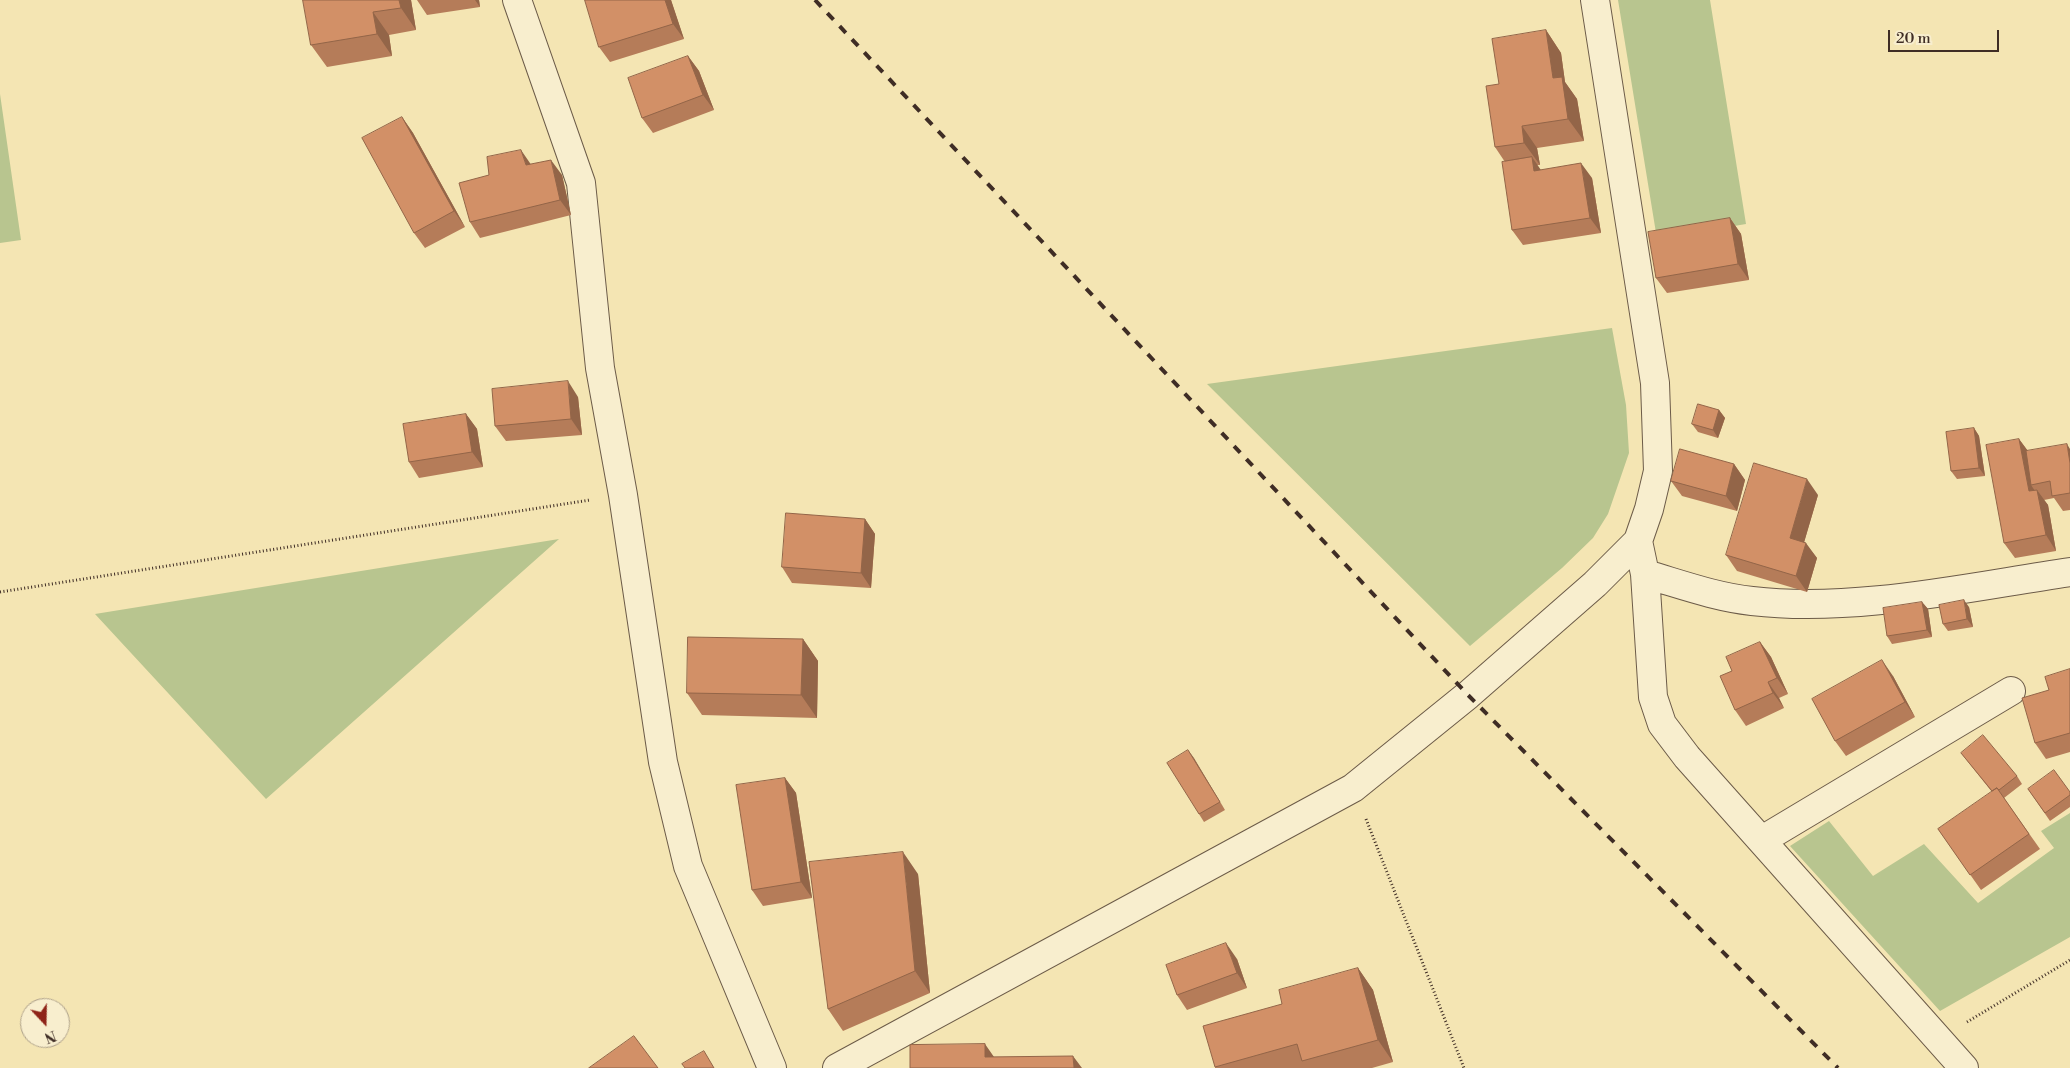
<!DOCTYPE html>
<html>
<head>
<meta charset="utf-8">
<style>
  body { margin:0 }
  #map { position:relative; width:2070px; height:1068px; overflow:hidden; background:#f4e5b3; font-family:"Libre Bodoni",serif }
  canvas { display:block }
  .north { position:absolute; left:20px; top:998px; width:50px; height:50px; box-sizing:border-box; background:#f8eece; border:1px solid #aea18a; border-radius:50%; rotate:159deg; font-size:14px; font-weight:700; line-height:20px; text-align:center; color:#3f2d25 }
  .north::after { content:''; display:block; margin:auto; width:18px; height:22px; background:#8f2418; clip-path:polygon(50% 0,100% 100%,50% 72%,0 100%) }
  .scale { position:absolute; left:1888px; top:30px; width:111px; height:22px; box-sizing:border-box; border:2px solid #3f2d25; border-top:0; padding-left:6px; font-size:15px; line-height:18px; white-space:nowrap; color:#3f2d25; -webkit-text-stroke:4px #f8eece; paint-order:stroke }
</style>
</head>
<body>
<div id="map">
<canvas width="2070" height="1068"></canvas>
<div class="north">N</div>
<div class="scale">20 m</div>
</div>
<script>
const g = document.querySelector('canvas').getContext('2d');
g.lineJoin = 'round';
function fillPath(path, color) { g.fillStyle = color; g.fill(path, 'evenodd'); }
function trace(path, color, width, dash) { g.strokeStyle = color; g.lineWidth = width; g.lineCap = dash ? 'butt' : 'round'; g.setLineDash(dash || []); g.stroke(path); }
const green = new Path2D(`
  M1618,0H1710L1746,224L1657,239Z
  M0,94L21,240L0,243Z
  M1612,328L1626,405L1629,453L1608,514L1593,538L1562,568L1470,646L1207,384Z
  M559,539L266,799L95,614Z
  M2070,813V937L1940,1011L1790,846L1829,821L1873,876L1924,844L1978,903L2054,848L2041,831Z`);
const path = new Path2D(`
  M0,592L590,500
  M1366,819L1464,1068
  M1967,1022L2070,960`);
const minor = new Path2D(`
  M517,0L581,183L600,368L623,495L663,762L688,866L772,1068
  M1638,541L1645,574L1653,697L1662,724L1687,757L1964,1068
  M1645,574C1680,584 1715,597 1752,601C1854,613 1968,587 2070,572
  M1762,840L2011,691
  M837,1068L1353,788L1468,695L1595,584L1638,541L1649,509L1658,471L1655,383L1595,0`);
const rail = new Path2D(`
  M815,0L1468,695L1838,1068`);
const wall = new Path2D(`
  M303,0H411L416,30L389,35L392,56L327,67L311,45Z
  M417,0H479L480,7L427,15Z
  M585,0H671L684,39L610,62L599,47Z
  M1546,30L1561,53L1565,82L1577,99L1584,141L1537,148L1540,165H1537L1540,170L1592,178L1601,233L1523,245L1512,230L1505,162L1495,147L1499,84Z
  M688,56L699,71L714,110L653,133L642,118Z
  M402,117L413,133L465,227L425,248L414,233Z
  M531,164L562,175L571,215L480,238L470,222Z
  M1730,218L1741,234L1749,280L1667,293L1656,278Z
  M578,397L582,435L506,441L495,426Z
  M1719,410L1725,418L1718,438L1698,432L1692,424Z
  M466,414L477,429L483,467L419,478L409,462Z
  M1974,428L1979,436L1985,476L1957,479L1951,471Z
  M2019,439L2028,451L2070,449V510L2063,511L2054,498L2044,500L2048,505L2056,551L2015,558L2004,543Z
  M1734,464L1745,480L1737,511L1682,496L1671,481Z
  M1818,495L1804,542L1817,558L1807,592L1737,571L1726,555Z
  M865,519L875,534L871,588L792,583L782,567Z
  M1922,602L1928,609L1932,637L1892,644L1887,636Z
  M1969,607L1973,627L1948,631L1943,624Z
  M803,639L818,661L817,718L702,715L687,693Z
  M1760,642L1771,657L1788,694L1779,698L1784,708L1746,726L1735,710L1732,671Z
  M2070,669V752L2046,759L2035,743L2049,690Z
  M1893,676L1915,717L1846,756L1835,741Z
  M1188,750L1225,810L1204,822L1199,814Z
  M1961,753L2017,776L2022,784L2004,798L2040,849L1981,890L1938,829L1992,792Z
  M785,778L796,793L812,898L763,906L752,890Z
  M2028,789L2070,792V807L2050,821Z
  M918,874L930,993L843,1031L828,1009Z
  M1237,959L1247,988L1187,1010L1177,995Z
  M1358,968L1373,990L1393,1062L1372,1068H1215V1067L1282,1004Z`);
const shadedWall = new Path2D(`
  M399,0H411L416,30L401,8Z
  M475,0H479L480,7Z
  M665,0H671L684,39L673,24Z
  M373,12L389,35L392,56L377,34Z
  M1546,30L1561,53L1565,82L1577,99L1584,141L1568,119L1553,78Z
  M688,56L699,71L714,110L703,95Z
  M402,117L413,133L465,227L454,211Z
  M1522,126L1537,148L1540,165L1524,143Z
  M521,150L532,166L526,165Z
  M1532,157L1543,173L1534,171Z
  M551,160L562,175L571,215L560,200Z
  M1581,163L1592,178L1601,233L1590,218Z
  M1730,218L1741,234L1749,280L1738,264Z
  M568,381L578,397L582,435L571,419Z
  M1719,410L1725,418L1718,438L1713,430Z
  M466,414L477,429L483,467L472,452Z
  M1974,428L1979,436L1985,476L1979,468Z
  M2019,439L2030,454L2031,485L2037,494L2029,491Z
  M2067,444L2070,449V463Z
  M1734,464L1745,480L1737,511L1726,496Z
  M1807,479L1818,495L1801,553L1790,538Z
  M2037,490L2048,505L2056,551L2046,535Z
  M865,519L875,534L871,588L861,573Z
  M1806,543L1817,558L1807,592L1796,576Z
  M1964,600L1969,607L1973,627L1967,619Z
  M1922,602L1928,609L1932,637L1927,630Z
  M803,639L818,661L817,718L801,695Z
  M1760,642L1771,657L1788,694L1777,678Z
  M1882,660L1893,676L1915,717L1905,702Z
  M1768,682L1779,698L1784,708L1773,693Z
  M1188,750L1194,758L1225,810L1220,802Z
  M785,778L796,793L812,898L801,882Z
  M903,852L918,874L930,993L915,971Z
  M1226,943L1237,959L1247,988L1237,973Z
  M1358,968L1373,990L1393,1062L1378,1040Z
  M985,1044L1001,1067L985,1057Z
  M1073,1056L1082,1068H1074Z`);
const building = new Path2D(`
  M303,0H399L401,8L373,12L377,34L311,45Z
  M585,0H665L673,24L599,47Z
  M1546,30L1553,78L1562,77L1568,119L1522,126L1524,143L1495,147L1486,86L1499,84L1492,39Z
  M688,56L703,95L642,118L628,78Z
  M402,117L454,211L414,233L362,138Z
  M521,150L526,165L551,160L560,200L470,222L459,183L489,175L487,157Z
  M1532,157L1534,171L1581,163L1590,218L1512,230L1502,162Z
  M1730,218L1738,264L1656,278L1648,232Z
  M568,381L571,419L495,426L492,389Z
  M1698,404L1719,410L1713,430L1692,424Z
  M466,414L472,452L409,462L403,424Z
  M1974,428L1979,468L1951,471L1946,432Z
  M2019,439L2029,491L2037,490L2046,535L2004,543L1986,445Z
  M2067,444L2070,463V493L2052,496L2050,481L2031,485L2026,451Z
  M1680,449L1734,464L1726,496L1671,481Z
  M1754,463L1807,479L1790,538L1806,543L1796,576L1726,555Z
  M786,513L865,519L861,573L782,567Z
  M1964,600L1967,619L1943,624L1939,605Z
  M1922,602L1927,630L1887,636L1883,608Z
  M688,637L803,639L801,695L687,693Z
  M1760,642L1777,678L1768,682L1773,693L1735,710L1720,676L1732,671L1726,657Z
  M1882,660L1905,702L1835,741L1812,699Z
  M2070,669V733L2035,743L2022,698L2049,690L2045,677Z
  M1983,735L2017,776L1999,790L1997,788L1992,791L1961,753Z
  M1188,750L1220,802L1199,814L1167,763Z
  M2054,770L2070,792V795L2045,813L2028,789Z
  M785,778L801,882L752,890L736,785Z
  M1997,788L2029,834L1970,875L1938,829Z
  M903,852L915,971L828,1009L809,862Z
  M1226,943L1237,973L1177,995L1166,965Z
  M1358,968L1378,1040L1302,1061L1297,1044L1215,1067L1203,1026L1282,1004L1279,990Z
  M634,1036L658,1068H589Z
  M985,1044V1057L1073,1056L1074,1068H910V1045Z
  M704,1051L714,1068H685L682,1064Z`);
fillPath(green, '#b8c58f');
trace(minor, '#6c5b48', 30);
trace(path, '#3f2d25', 3, [1, 2.5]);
trace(minor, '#f8eece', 28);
trace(rail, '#3f2d25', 4, [9, 9]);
fillPath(wall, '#b57c59');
fillPath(shadedWall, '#936548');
fillPath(building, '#d29067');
trace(building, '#936548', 1);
</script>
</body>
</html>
